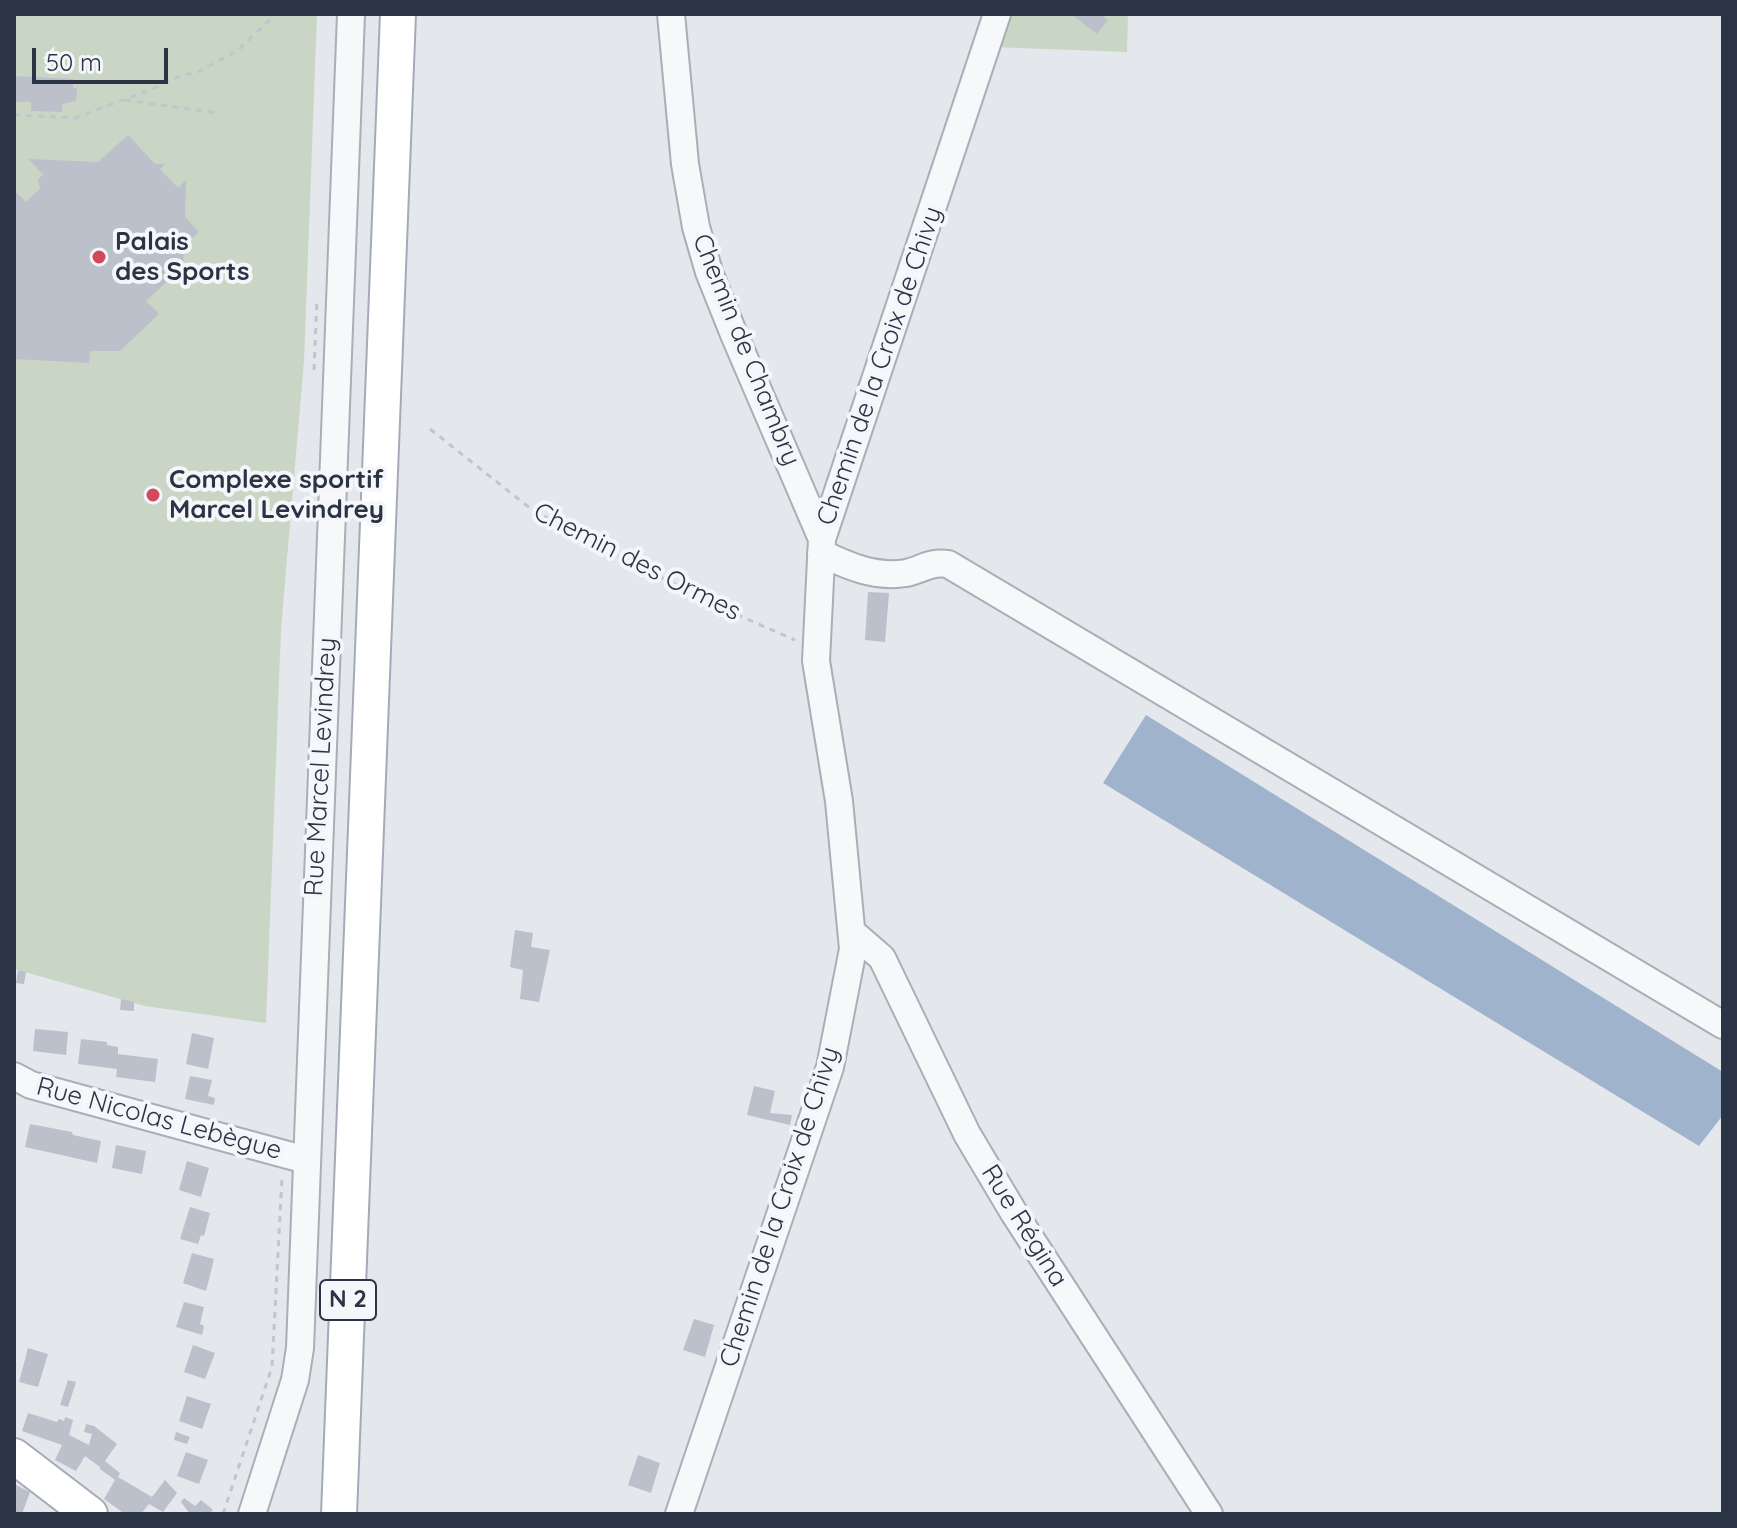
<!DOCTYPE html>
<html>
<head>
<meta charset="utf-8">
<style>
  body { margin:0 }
  #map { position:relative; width:1737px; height:1528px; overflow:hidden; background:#e4e7ec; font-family:Quicksand,sans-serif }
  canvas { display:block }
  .frame { position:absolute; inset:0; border:16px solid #2b3445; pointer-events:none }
  .scale { position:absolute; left:32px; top:48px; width:136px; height:36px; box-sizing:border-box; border:4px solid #2b3445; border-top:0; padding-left:10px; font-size:24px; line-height:28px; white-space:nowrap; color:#2b3445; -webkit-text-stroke:6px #f4f6f9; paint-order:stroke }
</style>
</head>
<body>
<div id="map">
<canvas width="1737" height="1528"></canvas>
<div class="frame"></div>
<div class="scale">50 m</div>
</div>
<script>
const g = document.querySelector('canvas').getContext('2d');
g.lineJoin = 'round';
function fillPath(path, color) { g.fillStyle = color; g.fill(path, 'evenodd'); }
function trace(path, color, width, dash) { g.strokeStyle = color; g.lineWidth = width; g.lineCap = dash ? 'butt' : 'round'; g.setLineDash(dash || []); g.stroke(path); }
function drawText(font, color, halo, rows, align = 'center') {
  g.font = font + ' Quicksand,sans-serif'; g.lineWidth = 8; g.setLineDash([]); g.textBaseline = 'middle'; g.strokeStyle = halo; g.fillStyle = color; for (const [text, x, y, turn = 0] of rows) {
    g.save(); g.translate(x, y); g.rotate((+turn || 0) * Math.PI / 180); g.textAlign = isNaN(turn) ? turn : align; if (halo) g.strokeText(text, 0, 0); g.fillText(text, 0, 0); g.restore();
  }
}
const green = new Path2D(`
  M14,14H317L304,361L281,629L266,1023L145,1006L14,969Z
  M1002,14H1128L1127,52L992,47Z`);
const water = new Path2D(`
  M1146,715L1723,1072V1115L1699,1146L1103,783Z`);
const building = new Path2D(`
  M1071,14H1100L1108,20L1097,34Z
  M14,76L73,79V88H77L76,101L62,104V112L31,111V102H14Z
  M128,135L155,164H165L160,169L178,188L186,180L185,217L199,232L184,246L183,284L174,275L146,301L159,314L120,351H90L89,363L14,359V190L26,202L40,189L38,179L43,175L29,159L98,162Z
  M868,592L889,593L885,642L865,640Z
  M515,930L533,933L531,947L550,950L539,1002L520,999L523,970L510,967Z
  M18,970L26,972L24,984L16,983Z
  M121,999L134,1002V1011L120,1010Z
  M35,1029L68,1032L66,1055L33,1051Z
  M192,1033L214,1038L208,1069L186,1064Z
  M81,1039L107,1042V1045L118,1047V1054L158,1059L155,1082L116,1077L117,1069L78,1064Z
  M190,1076L212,1080L208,1096L215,1098L214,1105L185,1099Z
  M754,1086L775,1091L770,1113L792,1115L790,1125L747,1115Z
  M30,1124L72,1132L73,1135L101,1141L97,1163L25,1147Z
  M116,1145L146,1151L142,1174L112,1168Z
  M187,1161L209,1168L201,1197L179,1190Z
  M190,1207L210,1213L204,1236L201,1235L198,1244L180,1239Z
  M192,1253L214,1259L206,1291L183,1283Z
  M184,1302L204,1307L200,1324L204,1326L202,1335L176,1327Z
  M694,1319L714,1325L705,1357L683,1350Z
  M193,1345L215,1353L205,1379L184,1372Z
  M28,1348L48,1354L38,1387L19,1382Z
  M68,1380L76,1382L68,1407L60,1405Z
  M187,1396L211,1404L202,1429L179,1421Z
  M28,1413L57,1422L59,1419L64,1421L65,1417L73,1420L69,1435L89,1445L92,1434L84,1432L86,1424L94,1426L117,1444L105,1461L120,1473L118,1477L152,1497L165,1480L177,1493L163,1512L149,1504L141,1514H125L104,1499L115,1480L100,1469V1467L85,1456L76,1471L55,1460L62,1445L22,1431Z
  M176,1432L190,1437L187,1444L174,1440Z
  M186,1452L208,1460L199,1484L177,1476Z
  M638,1455L660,1463L651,1493L628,1485Z
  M14,1484L30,1492L22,1514H14Z
  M184,1498L195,1506L201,1500L213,1510L209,1514H190L181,1502Z`);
const path = new Path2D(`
  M125,100L217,113
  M14,115L75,118L152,89L178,77L200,71L237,51L276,14
  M314,370L317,298
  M430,429L526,505L571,533L733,613L795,640
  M223,1514L272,1367L282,1177`);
const minor = new Path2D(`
  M671,14L685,164L696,227L709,272L733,332L822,539
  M821,553C848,566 875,578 906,573C921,570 931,561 948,564L1723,1025
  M852,932L882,958L967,1134L1014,1213L1209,1514
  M14,1076L31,1085L306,1160
  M252,1514L295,1380L300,1348C314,903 337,459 351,14
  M679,1514L830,1067L853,949L839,801L816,661L822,539L997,14`);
const major = new Path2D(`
  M14,1456L90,1514
  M339,1514L398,14`);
const markers = [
  [99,257,8,"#d1495b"],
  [153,495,8,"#d1495b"]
];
const shields = [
  [348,1300,56]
];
const shieldNames = [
  ["N 2",348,1300]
];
const poiNames = [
  ["Palais",115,242],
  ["des Sports",115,272],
  ["Complexe sportif",169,480],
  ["Marcel Levindrey",169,510]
];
const streetNames = [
  ["Chemin de Chambry",746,350,68],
  ["Chemin de la Croix de Chivy",880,366,-71],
  ["Chemin des Ormes",637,562,27],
  ["Rue Marcel Levindrey",321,767,-87],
  ["Rue Nicolas Lebègue",159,1119,15],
  ["Chemin de la Croix de Chivy",780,1207,-72],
  ["Rue Régina",1024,1226,58]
];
fillPath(green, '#c9d6c5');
fillPath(water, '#9fb4cc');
fillPath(building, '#bbc0ca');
trace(minor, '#a9aeb7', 30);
trace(major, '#a3abb8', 38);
trace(path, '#c2c5cb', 3, [6, 6]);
trace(minor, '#f7f8fa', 26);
trace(major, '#fff', 34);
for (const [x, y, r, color] of markers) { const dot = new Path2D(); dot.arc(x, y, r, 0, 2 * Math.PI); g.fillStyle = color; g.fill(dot); trace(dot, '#f4f6f9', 3); }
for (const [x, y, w] of shields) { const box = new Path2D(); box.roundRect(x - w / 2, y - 20, w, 40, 6); g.fillStyle = '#f4f6f9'; g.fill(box); trace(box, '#2b3445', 2); }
drawText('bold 24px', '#2b3445', null, shieldNames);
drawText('bold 26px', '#2b3445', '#f4f6f9', poiNames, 'left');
drawText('26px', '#2b3445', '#f4f6f9', streetNames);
</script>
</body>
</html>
